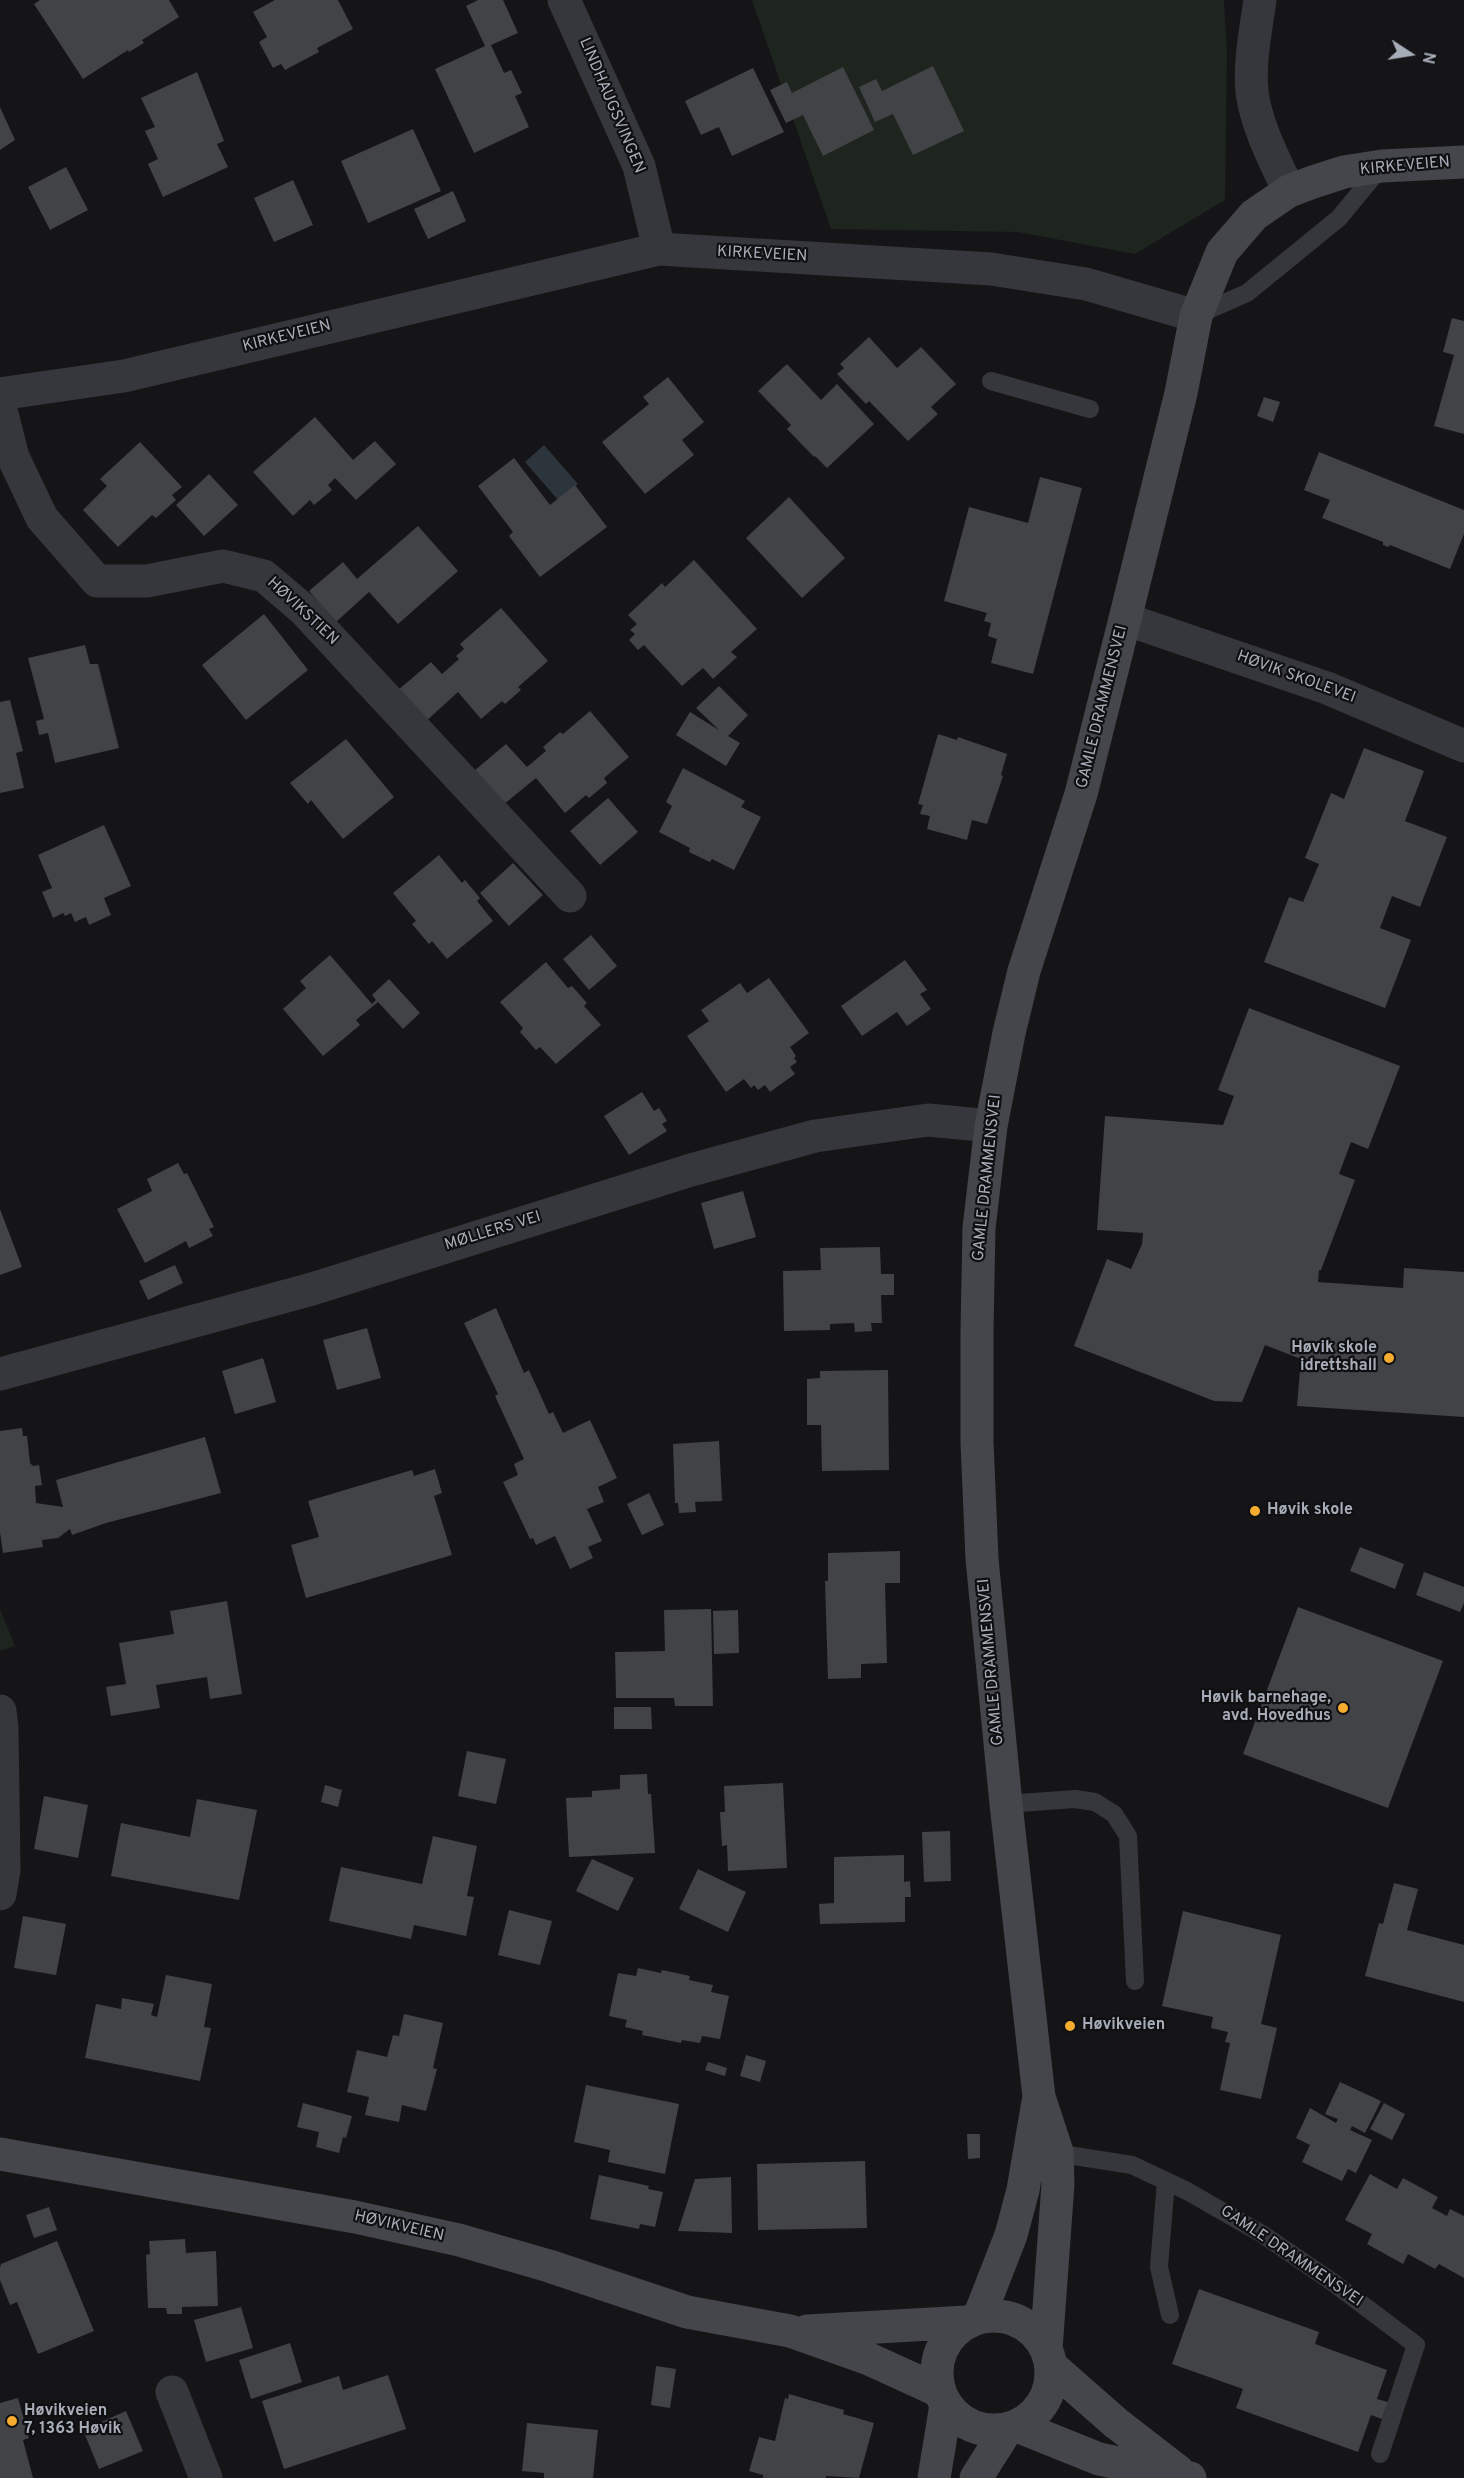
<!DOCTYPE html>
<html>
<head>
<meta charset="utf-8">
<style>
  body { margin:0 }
  #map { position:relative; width:1464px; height:2478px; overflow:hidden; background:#151517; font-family:Overpass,sans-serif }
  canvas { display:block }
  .north { position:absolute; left:1380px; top:24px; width:60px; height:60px; -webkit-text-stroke:4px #101012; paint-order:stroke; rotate:102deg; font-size:16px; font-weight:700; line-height:24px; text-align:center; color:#a7adb8 }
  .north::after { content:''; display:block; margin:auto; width:21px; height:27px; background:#a7adb8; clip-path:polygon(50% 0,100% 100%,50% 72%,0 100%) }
</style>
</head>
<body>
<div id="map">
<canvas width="1464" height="2478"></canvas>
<div class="north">N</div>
</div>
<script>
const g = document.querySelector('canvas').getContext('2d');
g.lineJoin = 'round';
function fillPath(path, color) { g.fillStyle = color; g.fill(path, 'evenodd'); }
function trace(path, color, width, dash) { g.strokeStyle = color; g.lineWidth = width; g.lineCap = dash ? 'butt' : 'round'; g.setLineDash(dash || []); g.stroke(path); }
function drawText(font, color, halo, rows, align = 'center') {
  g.font = font + ' Overpass,sans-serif'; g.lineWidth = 4.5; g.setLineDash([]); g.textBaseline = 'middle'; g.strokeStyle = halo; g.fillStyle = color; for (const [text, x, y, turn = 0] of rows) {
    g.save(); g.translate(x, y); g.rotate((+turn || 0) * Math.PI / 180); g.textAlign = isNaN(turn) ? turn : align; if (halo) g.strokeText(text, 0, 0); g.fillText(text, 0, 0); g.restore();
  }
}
const green = new Path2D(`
  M752,0H1224L1227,53L1225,200L1135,254L1018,232L831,229Z
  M0,1609L15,1646L0,1651Z`);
const water = new Path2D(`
  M544,445L578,484L559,501L525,462Z`);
const building = new Path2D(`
  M40,0H169L179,17L142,40L144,43L129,52L128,50L83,79L34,4Z
  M275,0H338L353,29L317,48L319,52L285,70L281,64L273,68L259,42L267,37L253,12Z
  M478,0H503L518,33L491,45L504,73L511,70L522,93L515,96L529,127L474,153L435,69L485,46L466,6Z
  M933,66L964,131L913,155L893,114L875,122L859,87L876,79L882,91Z
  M843,67L874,130L823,156L803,115L786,123L770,90L787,82L792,93Z
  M753,68L784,132L732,156L719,127L701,135L685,101Z
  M197,72L224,141L217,144L228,167L163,197L148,164L158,159L145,131L155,127L141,98Z
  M0,107L15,140L0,150Z
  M413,129L441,191L368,223L341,161Z
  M66,167L88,210L50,230L28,187Z
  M293,180L313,225L274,242L254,198Z
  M453,191L466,221L428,239L414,209Z
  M1452,318L1464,321V434L1434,426L1454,355L1443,352Z
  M869,337L897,368L921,347L956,384L931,407L938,414L908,441L869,401L866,404L837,374L844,368L840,364Z
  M787,364L821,400L837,384L874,424L827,468L815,456L814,457L787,429L791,425L758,391Z
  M668,377L704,422L682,440L694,455L645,494L602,442L649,404L643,397Z
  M1264,397L1280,402L1273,422L1257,416Z
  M315,417L353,460L375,441L396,464L356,500L335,478L328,485L332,490L314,505L310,500L293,516L253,472Z
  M140,442L182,487L172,495L176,500L156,518L152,515L118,547L83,510L107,486L100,479Z
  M1319,452L1464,510V534L1450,569L1390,545L1388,547L1383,545V542L1322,518L1330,500L1304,490Z
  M514,458L550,505L575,485L607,527L540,577L509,536L513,532L478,486Z
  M209,474L238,505L204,536L176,505Z
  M1040,477L1082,488L1033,674L991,663L997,639L988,636L991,623L984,621L987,613L944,601L969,507L1028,523Z
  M789,497L845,558L802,598L746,538Z
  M418,526L458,571L398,624L369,592L336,622L309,591L343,562L357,579Z
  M694,560L757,629L731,652L737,657L713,679L703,668L682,686L644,645L638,650L629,640L635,634L630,630L637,624L628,615L662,583L665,587Z
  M501,608L548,661L518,687L521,690L505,704L502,701L481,719L458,692L425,722L397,691L431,662L442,674L459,659L456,656L464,649L460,644Z
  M264,614L308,670L246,720L202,665Z
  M85,645L90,664H98L119,748L55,763L48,733L39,735L36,721L44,719L28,658Z
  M719,686L748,715L728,736L740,743L726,766L676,735L690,712L719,730L696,708Z
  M10,700L23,751L16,753L24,788L0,793V702Z
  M590,711L629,757L604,778L607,783L589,798L586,795L565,813L536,778L503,805L474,771L506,744L527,767L546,751L543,747L560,732L563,734Z
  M938,734L957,740L958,737L1007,754L1001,775L1003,776L987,824L972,820L967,840L927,829L930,816L920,814L923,805L918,804Z
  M346,739L394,797L343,839L311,800L308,804L290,783Z
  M1364,748L1424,771L1405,821L1447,837L1420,907L1392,896L1380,928L1411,940L1385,1008L1264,962L1289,897L1303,902L1319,864L1305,858L1331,793L1344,799Z
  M683,768L745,801L741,807L761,817L734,870L712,859L710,862L689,852L690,848L659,832L672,806L666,802Z
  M608,798L638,832L600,865L570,831Z
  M104,825L131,886L104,898L111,915L89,925L86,917L75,922L71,913L65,916L63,913L53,918L42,892L52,888L38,855Z
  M439,855L462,883L465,880L480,898L477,901L493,921L447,959L432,941L429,944L412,924L416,921L393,893Z
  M513,863L543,895L509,926L480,893Z
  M591,935L617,966L589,990L563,959Z
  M330,955L372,1004L376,1000L372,995L389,979L420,1013L403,1029L378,1002L356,1020L360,1025L323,1056L283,1009L306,988L300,981Z
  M905,960L927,990L920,994L931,1009L907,1026L897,1012L862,1036L841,1006Z
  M546,962L568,988L572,986L587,1003L584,1006L601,1025L556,1064L540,1047L536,1050L520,1032L523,1028L500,1002Z
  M769,978L809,1033L790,1047L796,1056L794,1058L797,1062L790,1067L795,1074L770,1092L765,1085L758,1090L754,1085L751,1088L744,1079L726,1092L687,1036L709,1021L701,1010L740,983L747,993Z
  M1249,1008L1400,1066L1368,1149L1351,1142L1339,1174L1355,1180L1321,1270H1319L1318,1282L1403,1288L1404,1268L1464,1272V1417L1297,1406L1301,1359L1265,1345L1242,1402L1214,1401L1074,1346L1107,1259L1131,1269L1142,1244L1143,1233L1097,1230L1105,1116L1223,1125L1234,1096L1218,1090Z
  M642,1092L654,1111L659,1108L667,1121L662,1124L667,1131L629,1155L604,1116Z
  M178,1163L184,1174L187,1173L214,1227L209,1229L213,1236L189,1248L186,1241L145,1263L117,1209L152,1191L147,1179Z
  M743,1191L756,1237L714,1249L701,1203Z
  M0,1209L22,1267L0,1275Z
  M880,1247L881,1274H894V1295H881L882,1323H871L872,1331L855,1332L854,1323L830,1324V1330L784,1331L783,1271L821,1270L820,1248Z
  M175,1265L183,1283L148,1300L139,1281Z
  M496,1308L524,1373L529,1370L549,1414L553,1412L563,1433L590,1420L617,1478L598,1487L604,1502L587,1509L602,1541L588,1547L593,1558L570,1569L555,1536L536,1545L533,1538L530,1539L503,1482L518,1475L514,1464L524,1459L495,1396L498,1394L464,1323Z
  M367,1328L381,1378L337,1390L323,1340Z
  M263,1358L276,1402L235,1414L222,1371Z
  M888,1370L889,1470L822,1471L821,1425H807V1379L820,1378V1371Z
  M22,1428L23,1436H27L30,1463L33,1466L39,1465L42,1485L35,1486L36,1503L63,1507L56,1480L205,1437L221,1493L106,1523L72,1535L70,1529L58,1538L42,1540L43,1547L3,1553L0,1532V1431Z
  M719,1441L722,1501L695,1502L696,1512L679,1513L678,1503H675L673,1444Z
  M435,1469L442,1493L434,1496L452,1555L306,1598L291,1545L319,1537L308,1501L412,1470L414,1476Z
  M649,1493L664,1525L642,1535L627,1504Z
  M1360,1547L1404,1564L1395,1589L1350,1571Z
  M900,1551V1583H885L887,1663L861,1664V1678L828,1679L825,1581H828V1553Z
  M1424,1572L1464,1587V1603L1460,1612L1416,1595Z
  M227,1601L242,1694L210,1699L207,1677L156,1685L160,1708L111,1716L106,1687L126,1684L119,1643L174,1634L170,1611Z
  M1298,1607L1443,1661L1388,1808L1243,1754Z
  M711,1609L713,1706H675L674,1698H616L615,1652L665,1651L664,1610Z
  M738,1610L739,1653L714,1654L713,1611Z
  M614,1707H651L652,1729H614Z
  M467,1751L506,1759L496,1804L458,1796Z
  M647,1774L648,1794H651L655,1853L569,1857L566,1798L592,1797V1791L620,1789V1775Z
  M783,1783L787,1868L728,1871L727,1845L722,1846L720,1812H725L724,1786Z
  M325,1785L342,1790L338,1807L321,1802Z
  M44,1796L88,1805L78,1858L34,1849Z
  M197,1799L257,1810L239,1900L111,1876L121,1823L190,1837Z
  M950,1831L951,1881L924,1882L922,1832Z
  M433,1836L477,1846L467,1896L474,1897L466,1936L414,1925L411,1939L329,1921L341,1867L422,1884Z
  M904,1855V1882L910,1881L911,1897H905V1922L820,1924L819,1904L834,1903V1857Z
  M592,1859L634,1878L618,1911L576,1891Z
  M698,1869L746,1892L728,1932L679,1909Z
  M1394,1883L1418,1889L1407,1930L1464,1945V2002L1365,1976L1379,1923L1383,1924Z
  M509,1910L552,1921L540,1965L498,1955Z
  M1183,1911L1281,1935L1261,2024L1277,2028L1261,2099L1220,2090L1230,2043L1225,2042L1228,2032L1211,2028L1213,2017L1162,2006Z
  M23,1916L66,1924L56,1975L14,1968Z
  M638,1968L661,1973L662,1970L690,1976L689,1980L713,1985L711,1992L729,1996L720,2039L702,2036L700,2043L682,2040L681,2043L642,2035L643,2031L625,2027L627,2020L609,2016L618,1973L636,1976Z
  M166,1975L212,1984L204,2027L211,2028L200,2081L85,2058L96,2004L121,2009L122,1998L154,2004L151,2015L157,2017Z
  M404,2014L443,2023L433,2068L437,2069L426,2111L402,2105L399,2122L365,2115L369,2097L347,2092L357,2050L387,2057L393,2035L399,2036Z
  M746,2055L766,2061L760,2082L740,2076Z
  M708,2062L727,2068L725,2076L705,2070Z
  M1340,2082L1381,2101L1365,2133L1352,2126L1350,2130L1372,2140L1356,2173L1348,2169L1342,2181L1302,2162L1310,2145L1296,2138L1310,2108L1336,2123L1338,2119L1325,2114Z
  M586,2085L679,2104L665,2174L608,2162L610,2150L574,2142Z
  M303,2103L352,2116L346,2138L343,2137L339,2153L316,2147L319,2132L297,2127Z
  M1384,2103L1405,2114L1392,2140L1370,2129Z
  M967,2134H980V2158L968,2159Z
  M865,2161L867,2228L758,2230L757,2164Z
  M1370,2174L1397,2189L1403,2178L1438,2197L1432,2208L1447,2216L1450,2209L1464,2216V2278L1439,2264L1435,2269L1408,2254L1403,2264L1367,2244L1372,2234L1345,2220Z
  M599,2175L649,2186L648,2189L663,2192L655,2227L640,2224L639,2229L590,2219Z
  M731,2177L732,2233L678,2231L695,2179Z
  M49,2207L57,2230L34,2238L26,2215Z
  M185,2239L186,2253L216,2251L218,2306L182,2307V2314H167L166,2308H148L146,2255L150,2254L149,2241Z
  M57,2241L94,2331L38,2354L17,2302L10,2305L0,2280V2268L1,2264Z
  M1199,2289L1319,2332L1315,2344L1387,2370L1377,2399L1388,2402L1382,2419L1371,2415L1358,2452L1236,2408L1243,2389L1172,2364Z
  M241,2307L253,2348L206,2362L194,2320Z
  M290,2343L302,2382L251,2399L239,2360Z
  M656,2366L676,2369L670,2408L651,2405Z
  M388,2375L406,2429L284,2469L262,2401L339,2376L343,2390Z
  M789,2394L844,2410L843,2414L874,2423L859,2478L826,2476V2478H763V2475L749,2471L759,2437L775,2441L785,2398L788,2399Z
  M18,2398L29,2438L23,2440L33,2478H0V2403Z
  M126,2411L143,2451L99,2469L83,2430Z
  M527,2423L598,2430L593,2478H544V2473L522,2471Z`);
const lane = new Path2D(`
  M1197,315L1247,293L1339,218L1381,167
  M991,381L1090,409
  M1006,1804L1075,1799L1095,1802L1114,1814L1128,1836L1135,1981
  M1049,2152L1132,2165L1187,2191L1262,2234L1331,2281L1416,2345L1380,2454
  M1166,2181L1159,2267L1170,2315`);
const street = new Path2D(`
  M564,0L639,166L659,249
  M1260,0C1256,29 1249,62 1252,92C1256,125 1275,161 1289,191
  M0,394L124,376L659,249L991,269L1086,284L1196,316
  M0,406L13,457L42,518L97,581H147L223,566L264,576L304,610L570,896
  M1125,619L1327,688L1464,746
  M0,1374L312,1289L691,1170L815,1136L928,1120L991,1126
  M0,1711L2,1728L4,1870L0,1894
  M172,2392L206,2478`);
const secondary = new Path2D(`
  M0,2154L355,2217L459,2240L549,2266L687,2312L790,2331L869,2359L939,2391
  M937 2373a57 57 0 1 1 114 0a57 57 0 1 1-114 0Z
  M979,2317L1011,2235L1023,2190L1038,2102
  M807,2331L967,2322
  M1046,2349L1058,2184L1057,2152L1039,2097L1006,1804L982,1559L977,1442V1331L979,1228L991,1126L1009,1033L1024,971L1081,794L1125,619L1181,393L1196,316L1222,252L1254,215L1289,191L1313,182L1344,172L1382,166L1464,162
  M1051,2366L1116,2423L1178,2471
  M1017,2426L1099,2459L1190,2478
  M934,2478L946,2405
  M976,2478L1007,2429`);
const markers = [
  [1389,1358,6,"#f5ac2f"],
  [1255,1511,6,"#f5ac2f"],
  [1343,1708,6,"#f5ac2f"],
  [1070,2026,6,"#f5ac2f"],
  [12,2421,6,"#f5ac2f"]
];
const streetNames = [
  ["LINDHAUGSVINGEN",611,106,67],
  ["KIRKEVEIEN",1405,167,-5],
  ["KIRKEVEIEN",762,255,3],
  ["KIRKEVEIEN",287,337,-14],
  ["HØVIKSTIEN",302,612,43],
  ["HØVIK SKOLEVEI",1296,678,20],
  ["GAMLE DRAMMENSVEI",1103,707,-76],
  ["GAMLE DRAMMENSVEI",988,1178,-84],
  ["MØLLERS VEI",493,1232,-17],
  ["GAMLE DRAMMENSVEI",992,1662,-95],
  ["HØVIKVEIEN",399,2227,13],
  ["GAMLE DRAMMENSVEI",1291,2257,34]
];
const poiNames = [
  ["Høvik skole",1377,1349,"right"],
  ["idrettshall",1377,1367,"right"],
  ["Høvik skole",1267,1511],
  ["Høvik barnehage,",1331,1699,"right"],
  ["avd. Hovedhus",1331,1717,"right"],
  ["Høvikveien",1082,2026],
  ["Høvikveien",24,2412],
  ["7, 1363 Høvik",24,2430]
];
fillPath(green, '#1d251e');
fillPath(water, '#2b353b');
fillPath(building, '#414347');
trace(lane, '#36373c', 18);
trace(street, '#36373c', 33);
trace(secondary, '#44464c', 33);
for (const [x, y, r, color] of markers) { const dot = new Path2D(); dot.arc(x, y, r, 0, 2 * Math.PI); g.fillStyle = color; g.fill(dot); trace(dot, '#101012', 2); }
drawText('16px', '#a7adb8', '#101012', streetNames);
drawText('bold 16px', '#a7adb8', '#101012', poiNames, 'left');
</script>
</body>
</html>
